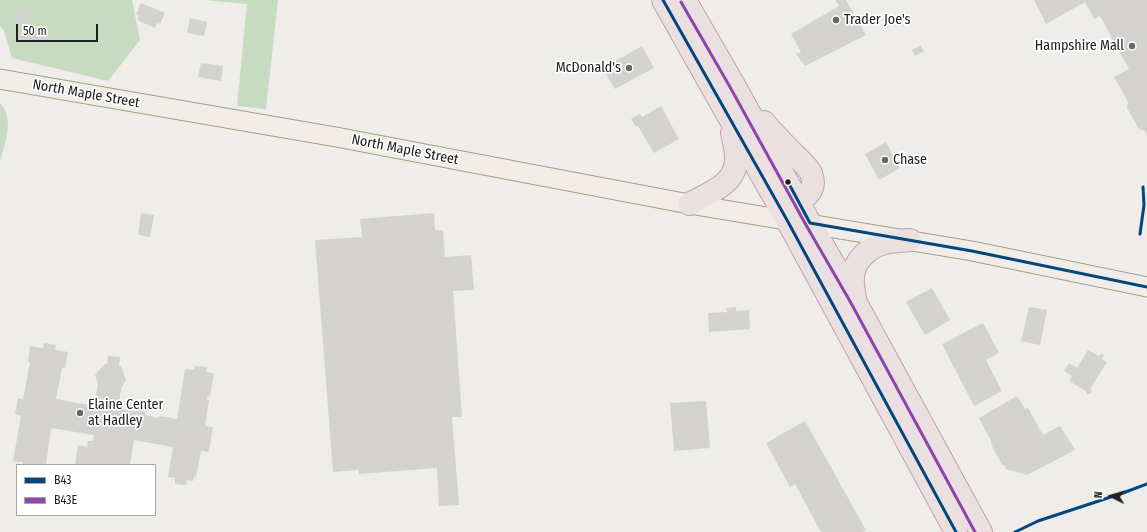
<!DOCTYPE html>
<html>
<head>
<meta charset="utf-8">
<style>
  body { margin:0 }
  #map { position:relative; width:1147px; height:532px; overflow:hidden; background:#eeede9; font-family:"Fira Sans Condensed",sans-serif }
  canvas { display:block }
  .legend { position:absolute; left:16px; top:464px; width:140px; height:52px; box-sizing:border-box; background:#fff; border:1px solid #a6a6a6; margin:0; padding:5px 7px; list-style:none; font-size:12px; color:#202020 }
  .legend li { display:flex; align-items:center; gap:8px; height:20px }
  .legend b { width:20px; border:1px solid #a6a6a6 }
  .north { position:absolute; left:1091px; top:476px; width:40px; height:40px; -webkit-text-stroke:3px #fff; paint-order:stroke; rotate:275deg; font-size:11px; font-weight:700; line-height:16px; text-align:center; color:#202020 }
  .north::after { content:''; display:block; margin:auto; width:14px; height:18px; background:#202020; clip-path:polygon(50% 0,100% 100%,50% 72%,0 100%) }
  .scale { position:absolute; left:16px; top:24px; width:82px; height:18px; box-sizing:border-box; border:2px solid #202020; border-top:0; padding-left:5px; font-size:12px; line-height:14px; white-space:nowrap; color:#202020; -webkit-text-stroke:3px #fff; paint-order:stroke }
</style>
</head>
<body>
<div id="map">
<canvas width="1147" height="532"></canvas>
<ul class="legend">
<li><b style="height:5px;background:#00467f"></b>B43</li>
<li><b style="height:5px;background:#8e44ad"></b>B43E</li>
</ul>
<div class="north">N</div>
<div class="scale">50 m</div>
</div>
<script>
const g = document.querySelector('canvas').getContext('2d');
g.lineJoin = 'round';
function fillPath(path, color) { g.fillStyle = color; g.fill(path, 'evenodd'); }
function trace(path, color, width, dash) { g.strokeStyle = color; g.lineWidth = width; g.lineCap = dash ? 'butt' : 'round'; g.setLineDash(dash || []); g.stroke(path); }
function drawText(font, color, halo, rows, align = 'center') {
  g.font = font + ' "Fira Sans Condensed",sans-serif'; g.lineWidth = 3.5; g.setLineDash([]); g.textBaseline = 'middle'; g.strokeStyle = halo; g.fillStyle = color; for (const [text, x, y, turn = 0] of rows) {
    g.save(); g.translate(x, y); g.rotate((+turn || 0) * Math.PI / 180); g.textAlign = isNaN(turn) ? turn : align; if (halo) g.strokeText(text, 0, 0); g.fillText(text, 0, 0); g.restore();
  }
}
const forest = new Path2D(`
  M0,0H132L140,40L108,81L12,58L4,31L0,26Z
  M204,0H278L266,109L237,106L247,4Z
  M0,103C15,118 5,144 0,161Z`);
const building = new Path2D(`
  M835,0H846L866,35L805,66L796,54L801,52L791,34L839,6Z
  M1034,0H1147V135L1145,131L1139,129L1127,108L1128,102L1114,77L1129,69L1100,16L1094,19L1085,2L1046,24Z
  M141,3L165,13L160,24L157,23L155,28L137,20L139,16L136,14Z
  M18,7L29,9L28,22L25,21L24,28L49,31L47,45H42V42L21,40L23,28L15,27Z
  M190,18L207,22L204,36L187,33Z
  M921,45L924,51L915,56L912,50Z
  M642,46L654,68L615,89L603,68Z
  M201,63L223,66L221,81L198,77Z
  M661,106L679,139L654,153L638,126L636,127L631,119L640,114L642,117Z
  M886,142L900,168L879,180L865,154Z
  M141,213L154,215L150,237L138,235Z
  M434,213L435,230H443L445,257L471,255L474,290L453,291L462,417H452L459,505L439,506L437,468L359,474V470L333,472L315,240L362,237L360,219Z
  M932,288L950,320L925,335L906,302Z
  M736,307V311L749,310L750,329L709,332L708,313L727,312L726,308Z
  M1029,307L1047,310L1040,345L1021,341Z
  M983,323L999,353L986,360L1002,391L974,406L942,344Z
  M44,343L56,345L55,350L68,352L65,368H62L56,399L94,406L98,383L95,375L105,364H107L108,356L120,357L119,366H121L126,380L121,388L118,409L136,411V408L146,409L145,415L158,418L159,416L177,419L185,369L194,370L195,366L207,367L206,372L214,373L210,397L208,396L207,400H209L205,426L213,427L209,452L201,451L196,477L194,476L193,481L187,480L186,485L175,484V478L168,477L173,447L134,440L130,465H75L78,445L87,447L88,441H93L94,435L51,428L46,465L36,464V465H23V462L13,461L21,416L15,414L18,398L23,399L30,362H28L30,346L43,348Z
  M1088,350L1099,356L1101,353L1104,355L1102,359L1107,362L1090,389L1092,393L1087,395L1086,391L1069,381L1072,376L1064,371L1069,363L1077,368Z
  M1017,396L1025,409L1028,408L1043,435L1060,426L1075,450L1027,475L1006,469L1004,465H1002L991,444L992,443L979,418Z
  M706,401L710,448L674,451L670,403Z
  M805,421L866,530L863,532H821L795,484L790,487L766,443Z`);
const major = new Path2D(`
  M0,79L336,137L689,204L972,251L1147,287`);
const highway = new Path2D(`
  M663,0L787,220L956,532
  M685,0L734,85L810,223L855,301L981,532
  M764,122C773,133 784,144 794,154C800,160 807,166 811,173C814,181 814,187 809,193C804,201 792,203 784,202
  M689,204C707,194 735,185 736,161C737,152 734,142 732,133
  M855,298C854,291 852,283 853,277C854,259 870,247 885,243C893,241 902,241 910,240`);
const bus1 = new Path2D(`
  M663,0L787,220L956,532
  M788,182L810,223L972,251L1147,287
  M1140,234L1144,205L1143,187
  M1015,532L1038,521L1123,493L1147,484`);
const bus2 = new Path2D(`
  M681,2L730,87L806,225L851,303L975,532`);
const markers = [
  [836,20,4,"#686866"],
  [1132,46,4,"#686866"],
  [629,68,4,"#686866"],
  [885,160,4,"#686866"],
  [788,182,3.5,"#202020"],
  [80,413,4,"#686866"]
];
const poiNames = [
  ["Trader Joe's",844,20],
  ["Hampshire Mall",1124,46,"right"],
  ["McDonald's",621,68,"right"],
  ["Chase",893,160],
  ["Elaine Center",88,405],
  ["at Hadley",88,421]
];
const streetNames = [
  ["North Maple Street",86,94,10],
  ["North Maple Street",405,150,11]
];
fillPath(forest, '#c7dbc0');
fillPath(building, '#d3d2ce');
trace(major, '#a49d87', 21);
trace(highway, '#c1a2a8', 24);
trace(major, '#f1ede6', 19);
trace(highway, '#ebe0e0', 22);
trace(bus1, '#00467f', 3);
trace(bus2, '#8e44ad', 3);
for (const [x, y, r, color] of markers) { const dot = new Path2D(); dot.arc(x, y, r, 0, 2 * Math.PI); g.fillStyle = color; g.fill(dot); trace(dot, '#fff', 1.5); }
drawText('14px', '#202020', '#fff', poiNames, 'left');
drawText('14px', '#202020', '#fff', streetNames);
</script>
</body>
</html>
